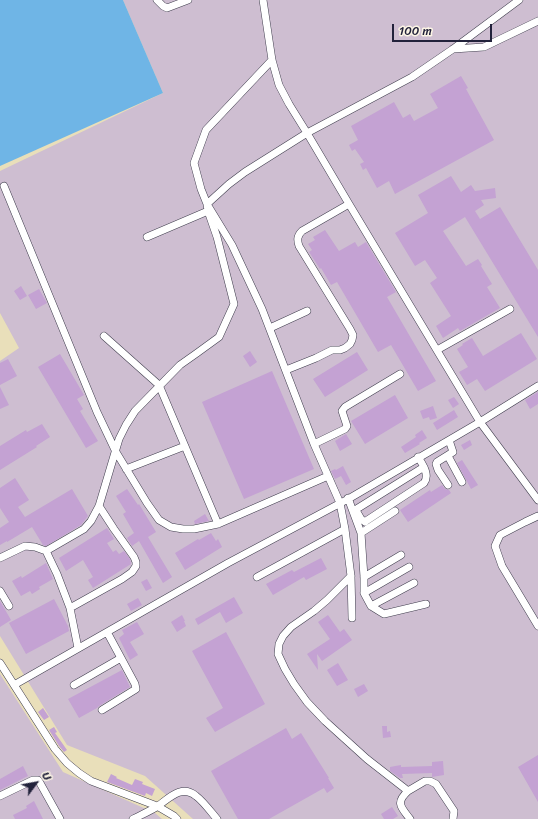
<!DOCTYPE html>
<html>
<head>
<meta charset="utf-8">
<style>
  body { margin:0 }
  #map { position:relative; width:538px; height:819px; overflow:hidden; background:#e9dfba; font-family:Sriracha,sans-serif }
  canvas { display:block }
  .north { position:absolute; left:16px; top:763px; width:40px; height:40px; -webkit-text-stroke:3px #fcf5e5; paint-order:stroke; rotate:58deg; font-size:11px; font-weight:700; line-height:16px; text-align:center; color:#22223b }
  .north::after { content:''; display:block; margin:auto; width:14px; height:18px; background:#22223b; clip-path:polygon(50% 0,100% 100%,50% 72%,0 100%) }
  .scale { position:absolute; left:392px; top:24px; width:100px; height:18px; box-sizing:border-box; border:2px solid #22223b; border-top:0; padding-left:5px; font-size:12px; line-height:14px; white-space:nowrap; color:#22223b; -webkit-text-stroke:3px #fcf5e5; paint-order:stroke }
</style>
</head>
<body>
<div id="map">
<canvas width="538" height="819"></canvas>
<div class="north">U</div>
<div class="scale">100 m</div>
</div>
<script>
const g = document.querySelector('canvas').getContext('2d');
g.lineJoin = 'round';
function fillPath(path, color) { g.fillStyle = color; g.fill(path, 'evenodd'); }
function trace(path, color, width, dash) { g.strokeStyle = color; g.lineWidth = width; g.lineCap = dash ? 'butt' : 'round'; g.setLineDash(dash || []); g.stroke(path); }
const industrial = new Path2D(`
  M123,0H538V819H193L145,776L67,745L0,636V361L19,348L0,313V171L163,93Z
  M0,674L63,772L155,813L162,819H0Z`);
const water = new Path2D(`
  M0,0H123L163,93L0,166Z`);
const building = new Path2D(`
  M461,76L468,88L466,89L494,140L395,194L389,181L377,188L366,168L363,170L360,164L364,162L355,149L352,151L349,145L358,140L351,126L394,102L403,118L410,114L414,121L438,108L430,94Z
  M451,176L461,192L471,185L475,191L495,188L496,198L481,200L484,205L475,211L480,219L500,207L538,270V337L465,217L443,231L466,266L478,259L482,265L481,266L492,284L487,287L500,308L460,331L458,328L443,338L436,326L451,316L430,283L437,278L425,260L415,266L395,233L428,213L418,195Z
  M325,230L339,251L355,242L358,247L366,242L396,292L387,297L436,381L418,391L391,345L378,352L337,282L331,285L321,268L320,269L309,252L312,250L308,244L315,240L313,237Z
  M21,286L27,296L20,300L14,291Z
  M39,289L47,303L36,309L28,295Z
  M521,333L537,359L485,391L477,379L467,385L459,372L468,367L457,349L463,345L462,344L472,338L483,356Z
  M250,351L257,362L250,367L243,356Z
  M357,352L368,370L325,397L313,379Z
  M60,354L84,395L77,399L83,409L80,411L98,441L86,448L38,367Z
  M8,359L17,376L0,385V363Z
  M272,371L314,469L244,499L202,402Z
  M0,387L9,405L0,409Z
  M538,392V404L530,409L525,400Z
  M395,395L408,418L365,444L351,421Z
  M454,397L459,404L453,408L448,400Z
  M433,406L437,418L430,420L429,417L423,419L420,411Z
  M454,410L458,417L437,430L433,423Z
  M42,424L50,437L36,446L37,447L0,470V446L26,430L27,432Z
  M422,430L427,438L419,443L420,444L405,453L401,447L416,437L415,435Z
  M346,434L352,444L340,451L335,441Z
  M470,440L472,445L464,450L461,445Z
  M462,460L478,485L471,489L457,463Z
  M343,466L351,482L346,485L341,476L335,479L331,471L335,469L336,470Z
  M15,478L29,500L18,507L25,517L72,489L88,516L81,525L46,546L43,545L32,527L7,542V541L0,545V528L9,522L0,508V488Z
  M442,485L445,489L449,490L451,493L408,522L400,510L430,490L431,492Z
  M127,489L138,505L139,504L156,532L148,537L172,577L163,583L139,541L132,546L127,538L134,533L123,514L126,512L116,496Z
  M205,514L209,521L195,524L194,521Z
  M107,528L114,539L107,543L113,552L116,550L119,554L124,551L130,559L131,564L93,588L88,580L93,577L83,560L66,571L59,558Z
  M211,533L216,541L218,539L222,547L185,570L175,553L198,539L199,540Z
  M321,558L327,569L306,580L304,577L273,595L266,584L292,570L294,572Z
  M46,563L53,579L39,587L40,589L32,594L30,591L21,596L12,581L21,576L22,578Z
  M147,579L152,588L146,591L141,582Z
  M234,597L243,613L226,623L220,612L198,625L195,619Z
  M138,598L142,605L131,611L127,604Z
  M54,599L68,626L69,631L26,654L9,623Z
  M0,601L11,620L0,627Z
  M182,615L185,621H184L186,626L177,632L171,622Z
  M328,615L340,632L344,629L352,640L322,661L317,654L318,670L307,654L330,639L318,622Z
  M137,622L144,634L130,642L138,655L130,660L119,638L124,634L122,630Z
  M226,632L265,704L215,732L206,718L223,708L192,651Z
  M338,663L348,680L337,686L327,670Z
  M122,670L130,687L99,706L97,708L79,718L68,699Z
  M364,684L368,691L358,697L354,689Z
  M43,708L49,717L44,720L38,712Z
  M382,726H387V732L390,731L391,737L383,738Z
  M54,727L57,732L55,733L67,750L64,752L59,746L49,730Z
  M286,728L292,739L301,733L329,778H328L334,788L327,793L324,788L269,819H238L211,771Z
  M538,755V802L518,767Z
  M443,761L444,775L432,777V773L402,774L403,778H400L390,771V767L401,765V767L432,766V762Z
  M23,766L28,776L0,790V779Z
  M111,774L117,777L116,778L132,785L135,779L143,782L142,784L155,789L152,796L146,793L145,796L107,782Z
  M34,801L43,819H15L13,815L27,808L26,806Z
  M392,807L398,816L393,819H384L381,814Z`);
const minor = new Path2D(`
  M157,0L163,6L167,8L188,0
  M263,0L272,60L279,85L289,104L307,133L349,204L480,422L538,500
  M453,49L484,47L538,21
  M272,60L206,130L194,163L201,189L207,204L232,245L262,309L314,444L340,503L345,529L351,576L352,618
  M4,186L97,412L116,452L147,503L159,520L171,527L183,529H194L218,524
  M147,237L208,211
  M270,328L307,311
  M104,336L159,385L218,524L328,476
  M437,350L510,309
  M286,370L316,358L332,350H340L345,348L350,344L352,340L353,335L350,329L299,246C297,240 297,236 302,231L349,204
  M314,444L345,429L347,426L342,411L345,407L400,374
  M448,456L462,482
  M126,469L185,446
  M448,485L438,470L436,464L437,462L453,452L449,440
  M348,498L361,533L364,577V593L371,606L384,614L426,604
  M355,510L424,467
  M357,512L361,519L365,522L366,521L424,483C430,475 423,465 418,457
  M538,516L525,522L500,535L495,546L502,566L538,626
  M361,533L395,511
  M46,551L57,574L70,608L78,648
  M0,558L25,546L35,547L46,551L84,529L91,521L99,506L119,439L126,425L135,411L180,365L197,353L219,337L234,304L217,237L208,211L207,204L229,184L245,172L307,133L412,77L453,49L519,0
  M351,576L327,600L314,611L291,627L283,636L279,644L278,654L285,669L294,684L307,702L325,721L367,759L408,791C395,803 401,807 410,819
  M257,577L345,529
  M364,577L401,555
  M0,591L9,606
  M364,593L409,567
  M371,606L414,583
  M70,608L122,579L132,572L136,566V562L134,557L114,529L99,506
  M0,663L55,749L67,763L79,773L91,781L157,806L174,816L177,819
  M14,685L228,563L350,498L480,422L538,386
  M74,685L121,658
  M102,710L136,689L135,684L107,632
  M408,791L425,781H430L436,784L454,811L453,819
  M0,796L33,780H38L40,783L60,819
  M133,819C141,815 150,811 158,806C169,798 182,784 196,796C203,801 211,812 217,819`);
fillPath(industrial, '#cebed1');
fillPath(water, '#6fb5e6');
fillPath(building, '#c4a2d3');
trace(minor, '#403e4e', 8);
trace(minor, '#fff', 7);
</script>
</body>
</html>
